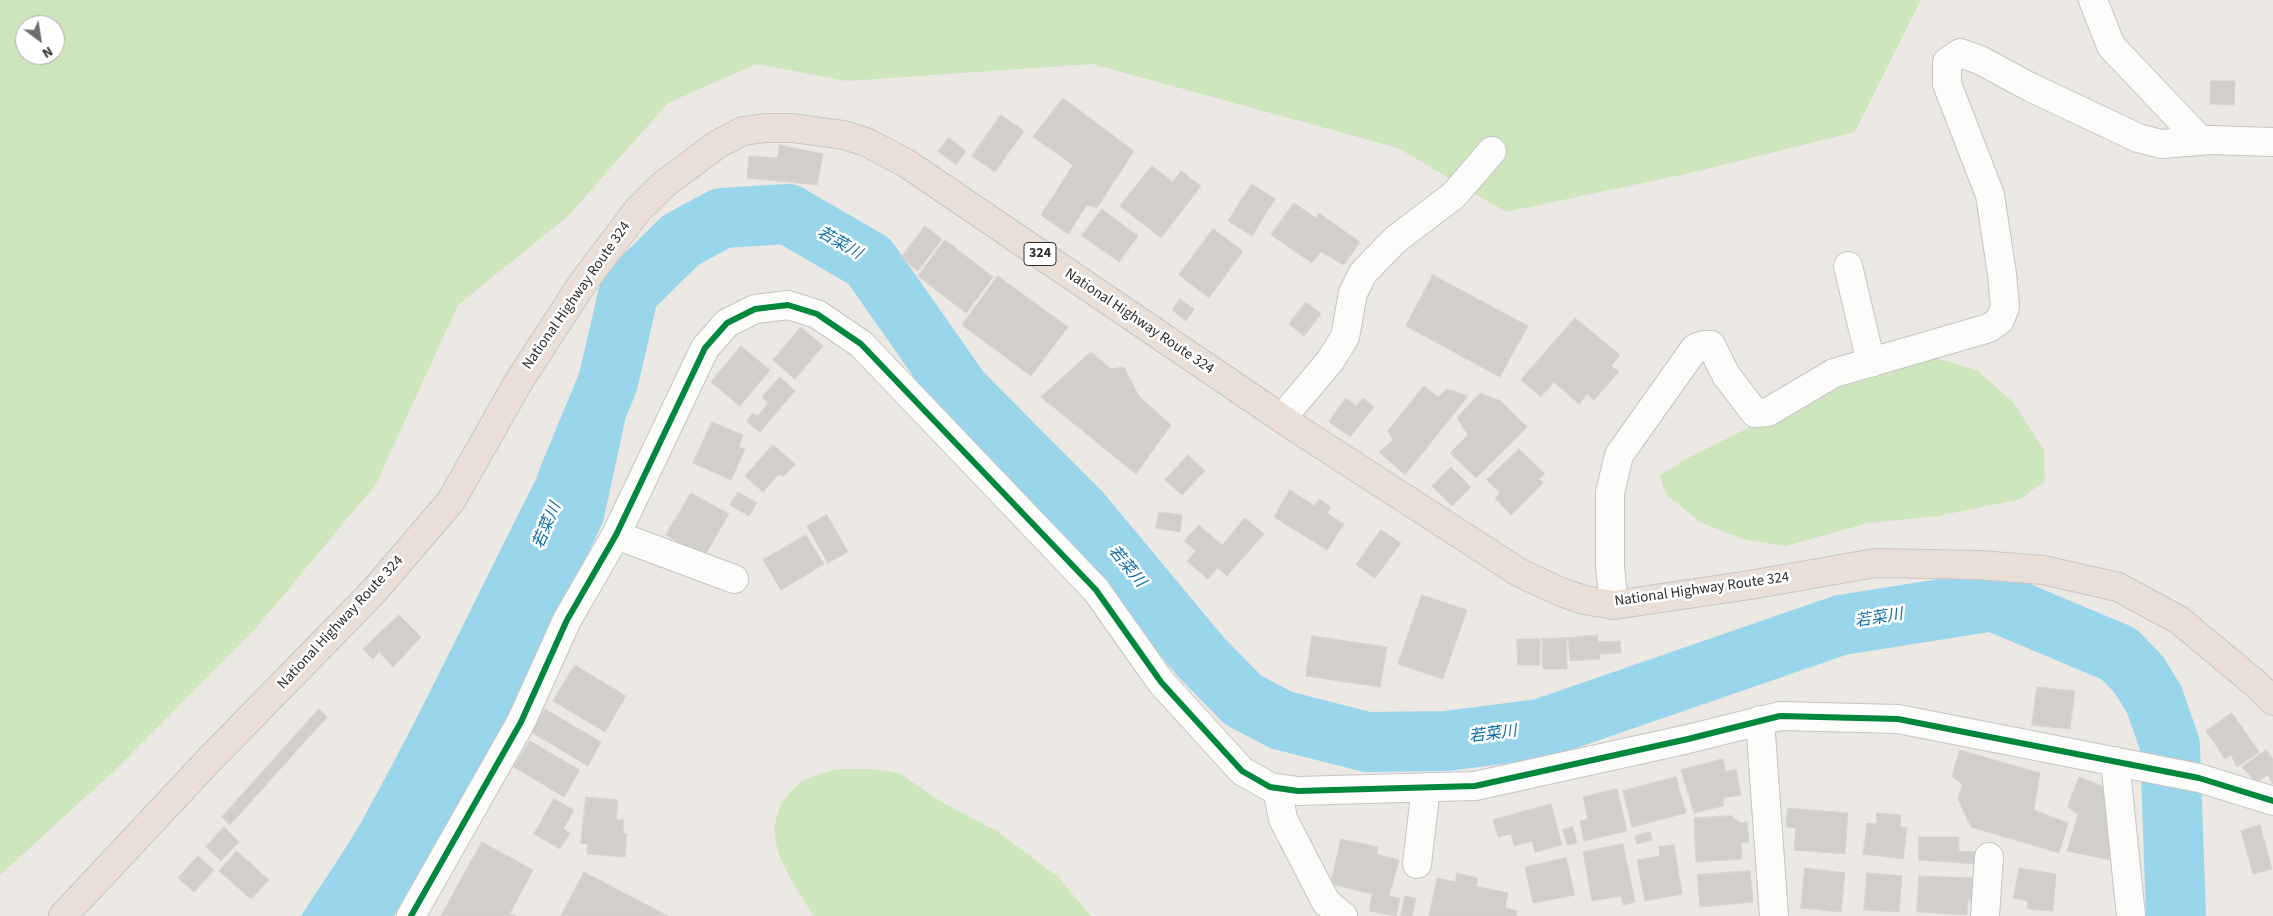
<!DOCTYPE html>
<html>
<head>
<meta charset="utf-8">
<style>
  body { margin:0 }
  #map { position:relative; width:2273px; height:916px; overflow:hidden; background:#ece8e4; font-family:"Source Sans 3",sans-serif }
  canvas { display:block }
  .north { position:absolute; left:15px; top:15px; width:50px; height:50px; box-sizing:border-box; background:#fff; border:1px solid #ababab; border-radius:50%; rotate:149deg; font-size:14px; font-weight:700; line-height:20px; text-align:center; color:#2e2e2e }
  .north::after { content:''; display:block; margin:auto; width:18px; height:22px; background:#706f6e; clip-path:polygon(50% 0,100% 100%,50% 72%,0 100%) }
</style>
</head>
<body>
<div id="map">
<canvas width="2273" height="916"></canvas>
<div class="north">N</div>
</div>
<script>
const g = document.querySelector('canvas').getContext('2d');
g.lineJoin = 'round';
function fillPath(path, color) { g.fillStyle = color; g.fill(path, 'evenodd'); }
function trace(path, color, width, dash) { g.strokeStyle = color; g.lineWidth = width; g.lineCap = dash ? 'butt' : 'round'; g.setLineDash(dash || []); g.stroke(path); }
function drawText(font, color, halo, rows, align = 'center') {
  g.font = font + ' "Source Sans 3","Noto Sans JP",sans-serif'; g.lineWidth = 5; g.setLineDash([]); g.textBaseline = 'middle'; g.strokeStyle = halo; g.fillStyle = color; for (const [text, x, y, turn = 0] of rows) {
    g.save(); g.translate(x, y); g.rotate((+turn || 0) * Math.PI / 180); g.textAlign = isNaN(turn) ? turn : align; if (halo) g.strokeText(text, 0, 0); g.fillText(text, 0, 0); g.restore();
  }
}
const green = new Path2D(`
  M0,0H1921L1855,132L1690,173L1506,212L1398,148L1092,64L847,81L756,64L668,103L567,217L458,305L376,484L257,627L113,772L0,875ZM25,25H55V55H25Z
  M1935,358L1977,370L2013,402L2044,450L2045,481L2021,499L1938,516L1868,523L1786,546L1746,540L1702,523L1666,495L1660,476L1684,460L1760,422L1873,373Z
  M836,769H873L901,774L943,803L995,830L1059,878L1091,916H814C787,873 749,825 800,783C809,776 826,773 836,769Z`);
const water = new Path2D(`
  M579,397L626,416L603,522L495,750L394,916H301C322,883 345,851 364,817C440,680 504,536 579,397Z`);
const river = new Path2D(`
  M567,481L608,382L629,291L681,240L722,218L788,214L869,261L961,392L1082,514L1201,657L1243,700L1281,720L1367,742L1446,741L1540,729L1841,625L1993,601L2119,654L2139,675L2154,699L2170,745L2176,916`);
const building = new Path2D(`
  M2211,81H2235L2234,105L2210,104Z
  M1063,98L1134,151L1097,208L1087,205L1068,234L1041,215L1073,165L1033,137Z
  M1001,115L1024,131L995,172L972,156Z
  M949,138L966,151L956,165L938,151Z
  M780,145L823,154L817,185L747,178L749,156L777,158Z
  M1152,166L1173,182L1181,171L1201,186L1161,238L1120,206Z
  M1252,184L1275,199L1252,236L1228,221Z
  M1294,203L1316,218L1319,213L1360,242L1344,265L1321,252L1312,263L1271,235Z
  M1102,209L1138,236L1119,262L1082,236Z
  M925,226L942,239L918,271L901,258Z
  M1213,229L1243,251L1209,298L1179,275Z
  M945,240L993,277L966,313L918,276Z
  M1433,275L1528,326L1500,377L1406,326Z
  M998,276L1068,327L1031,376L962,325Z
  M1180,299L1194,309L1186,321L1172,310Z
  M1306,302L1321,314L1304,336L1289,324Z
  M1575,318L1620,355L1611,366L1619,372L1594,400L1587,394L1579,404L1554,382L1541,397L1521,380Z
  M801,327L823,346L795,379L773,360Z
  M741,346L770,370L740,406L711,382Z
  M1091,352L1111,369L1124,367L1139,396L1171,425L1136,474L1041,397Z
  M780,377L795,391L760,432L746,421L753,413L758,416L768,403L762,397Z
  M1424,386L1438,397L1447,389L1468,396L1405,475L1379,452L1393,440L1388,431Z
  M1480,393L1501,401L1527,427L1476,478L1450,453L1468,435L1457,418Z
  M1346,398L1356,406L1363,398L1374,407L1350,437L1329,422Z
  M712,422L743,435L739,447L745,449L731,480L693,463Z
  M773,445L795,464L783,477L779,474L763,492L745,476Z
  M1519,449L1545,474L1539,479L1543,483L1511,515L1495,498L1500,493L1487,480Z
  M1188,455L1205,471L1182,495L1165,480Z
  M1451,467L1471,487L1452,506L1432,486Z
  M1290,490L1315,506L1319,499L1331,507L1327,513L1344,524L1327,550L1274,517Z
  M738,492L757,503L749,516L730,505Z
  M691,493L729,514L704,557L666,535Z
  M1159,512L1182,515L1180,532L1156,528Z
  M827,515L848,552L828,563L807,526Z
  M1245,518L1264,534L1227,576L1218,568L1208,579L1187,561L1196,551L1184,541L1199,525L1222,545Z
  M1381,530L1401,543L1375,578L1356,565Z
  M806,535L824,564L781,590L763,560Z
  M1422,595L1467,610L1443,679L1398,664Z
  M399,615L421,637L393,667L379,652L373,659L363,649Z
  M1598,635V642L1620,641L1621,653L1600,654V659L1570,661L1568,638Z
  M1312,636L1387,647L1380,687L1306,676Z
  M1567,638V669H1543L1542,639Z
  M1517,639H1540V665H1518Z
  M575,665L626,696L605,732L553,701Z
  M2037,687L2075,691L2070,729L2032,725Z
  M319,709L327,717L230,825L222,817Z
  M545,709L601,742L588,766L531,732Z
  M2232,713L2259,752L2237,767L2231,755L2225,759L2206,731Z
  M530,741L580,770L564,797L514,767Z
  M1960,750L2040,773L2034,810L2068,823L2059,853L1971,827L1958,799L1962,784L1952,776Z
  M2266,750L2273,759V784L2268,775L2256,782L2242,767Z
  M1723,759L1726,772L1736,769L1741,795L1724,798L1723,806L1694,813L1681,770Z
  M1676,777L1686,813L1632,827L1623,791Z
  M2079,777L2105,787L2110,860L2067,851L2078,815L2068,807Z
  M1617,789L1627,831L1584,841L1580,821L1588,819L1583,797Z
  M586,797L618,800L616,820H624L623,834H627L625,857L587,854L588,844L581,843Z
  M554,799L574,810L563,829L570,833L560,849L534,834Z
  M1551,804L1562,845L1535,852L1532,841L1514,846L1511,834L1498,837L1493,820Z
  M1788,808L1848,813L1845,854L1794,850L1796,828L1786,827Z
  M1877,813L1901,815L1900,827L1907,828L1903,859L1863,854L1867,823L1876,824Z
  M1732,816L1740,823L1747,822L1749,842L1741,843L1742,859L1696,862L1694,818Z
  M2260,825L2272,869L2253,874L2241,831Z
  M224,827L239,842L221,861L206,847Z
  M1573,827L1577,843L1567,845L1563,830Z
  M1650,832L1652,840L1637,844L1635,836Z
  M1919,837H1959V851L1977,852V864L1919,860Z
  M1341,839L1378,847L1377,854L1399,860L1389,896L1400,898L1396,916L1369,911L1372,894L1331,884Z
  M482,842L533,870L510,913L516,916H441Z
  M1623,844L1635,902L1623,905L1621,896L1592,901L1583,852Z
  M1674,845L1682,894L1645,901L1637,860L1660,856L1659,847Z
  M237,851L269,880L251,899L219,871Z
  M198,856L214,870L194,892L178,878Z
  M1566,858L1575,895L1533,903L1525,867Z
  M1805,868L1845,873L1841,912L1801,908Z
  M2019,868L2056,874L2053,911L2027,909L2028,901L2014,898Z
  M1750,871L1753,902L1700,907L1697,875Z
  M584,872L668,916H561Z
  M1457,873L1478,878L1476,886L1508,893L1505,908L1517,911L1516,916H1429L1437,878L1455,882Z
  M1867,873L1902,876L1899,912L1864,910Z
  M1919,876L1976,878L1975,901L1968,900L1967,915L1917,912Z
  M1405,896L1416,898L1412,916H1401Z`);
const minor = new Path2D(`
  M2093,0L2111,46L2201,141
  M1848,266L1871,363
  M1282,418L1330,361L1345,337L1353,293L1363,273L1395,240L1454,195L1492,151
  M616,535L734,579
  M1614,605L1610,567V493L1619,455L1695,348L1703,345H1711L1726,375L1755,413L1768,412L1834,373L1989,328L2000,320L2005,307L2002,274L1990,195L1947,84V62L1960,53L1980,60L2030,87L2138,138L2161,144L2212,140L2273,142
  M1760,720L1774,916
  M2115,761L2131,916
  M1277,788L1283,819L1326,902L1343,916
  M1417,864L1426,787
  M411,916L521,722L567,620L616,535L705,348L727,323L755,309L788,305L817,314L861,344L1096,590L1161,682L1242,771L1270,787L1298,791L1475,786L1688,739L1780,716L1898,719L2199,778L2273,801
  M1985,916L1989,857`);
const highway = new Path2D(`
  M63,916L210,759L374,591L451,501L519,381L582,284L637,211L663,185L718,144L743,131L765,128H792L844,135L866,142L906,163L1299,430L1520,573L1561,592L1584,600L1614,605L1750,585L1875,563L1979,565L2043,570L2118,587L2179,620L2256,684L2273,701`);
const cycleway = new Path2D(`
  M411,916L521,722L567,620L616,535L705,348L727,323L755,309L788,305L817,314L861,344L1096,590L1161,682L1242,771L1270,787L1298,791L1475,786L1688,739L1780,716L1898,719L2199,778L2273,801`);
const shields = [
  [1040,254,32]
];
const shieldNames = [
  ["324",1040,254]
];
const streetNames = [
  ["National Highway Route 324",577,296,-55],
  ["National Highway Route 324",1139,322,34],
  ["National Highway Route 324",1702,590,-8],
  ["National Highway Route 324",341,623,-47]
];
const waterNames = [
  ["若菜川",839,244,30],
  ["若菜川",548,526,-67],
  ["若菜川",1126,567,50],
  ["若菜川",1879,619,-9],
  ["若菜川",1493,735,-7]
];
fillPath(green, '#cee6be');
fillPath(water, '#99d6ec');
trace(river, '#99d6ec', 60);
fillPath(building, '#d1cecb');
trace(building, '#d7d4d0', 1);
trace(minor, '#c5c4c5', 30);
trace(highway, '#c6c5c4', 30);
trace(minor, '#fcfcfb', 28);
trace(highway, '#eadfd6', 28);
trace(cycleway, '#00873e', 6);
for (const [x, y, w] of shields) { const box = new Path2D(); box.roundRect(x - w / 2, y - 11.5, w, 23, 4); g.fillStyle = '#fff'; g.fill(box); trace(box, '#2e2e2e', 1); }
drawText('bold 14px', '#2e2e2e', null, shieldNames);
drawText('15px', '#2e2e2e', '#fff', streetNames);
drawText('italic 16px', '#0d6fa3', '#fff', waterNames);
</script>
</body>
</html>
